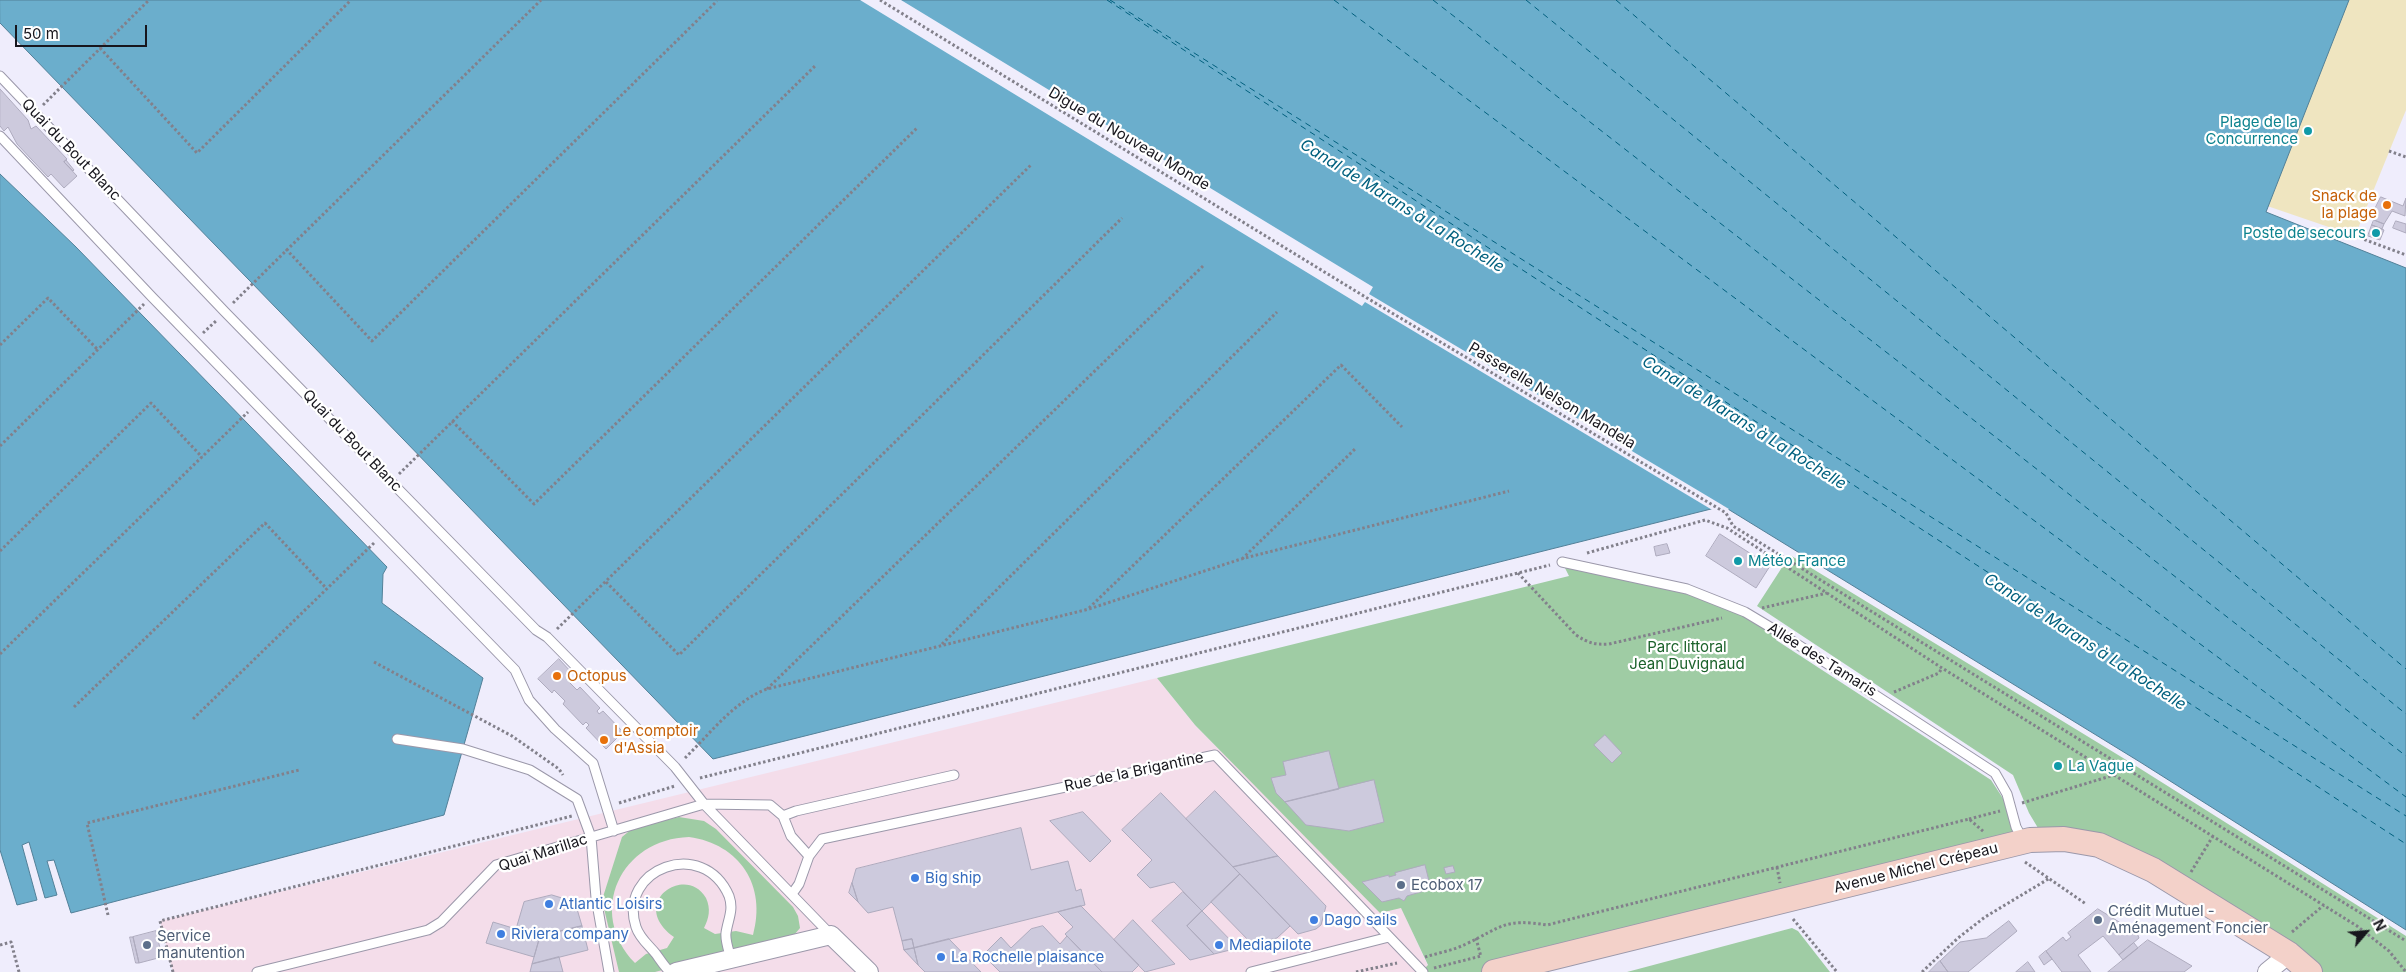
<!DOCTYPE html>
<html>
<head>
<meta charset="utf-8">
<style>
  body { margin:0 }
  #map { position:relative; width:2406px; height:972px; overflow:hidden; background:#efedfc; font-family:Inter,sans-serif }
  canvas { display:block }
  .north { position:absolute; left:2341px; top:907px; width:50px; height:50px; -webkit-text-stroke:4px #fff; paint-order:stroke; rotate:63deg; font-size:14px; font-weight:700; line-height:20px; text-align:center; color:#17161d }
  .north::after { content:''; display:block; margin:auto; width:18px; height:22px; background:#17161d; clip-path:polygon(50% 0,100% 100%,50% 72%,0 100%) }
  .scale { position:absolute; left:15px; top:25px; width:132px; height:22px; box-sizing:border-box; border:2px solid #17161d; border-top:0; padding-left:6px; font-size:15px; line-height:18px; white-space:nowrap; color:#17161d; -webkit-text-stroke:4px #fff; paint-order:stroke }
</style>
</head>
<body>
<div id="map">
<canvas width="2406" height="972"></canvas>
<div class="north">N</div>
<div class="scale">50 m</div>
</div>
<script>
const g = document.querySelector('canvas').getContext('2d');
g.lineJoin = 'round';
function fillPath(path, color) { g.fillStyle = color; g.fill(path, 'evenodd'); }
function trace(path, color, width, dash) { g.strokeStyle = color; g.lineWidth = width; g.lineCap = dash ? 'butt' : 'round'; g.setLineDash(dash || []); g.stroke(path); }
function drawText(font, color, halo, rows, align = 'center') {
  g.font = font + ' Inter,sans-serif'; g.lineWidth = 4.5; g.setLineDash([]); g.textBaseline = 'middle'; g.strokeStyle = halo; g.fillStyle = color; for (const [text, x, y, turn = 0] of rows) {
    g.save(); g.translate(x, y); g.rotate((+turn || 0) * Math.PI / 180); g.textAlign = isNaN(turn) ? turn : align; if (halo) g.strokeText(text, 0, 0); g.fillText(text, 0, 0); g.restore();
  }
}
const industrial = new Path2D(`
  M1157,678L1195,725L1380,912L1401,907L1428,966L1417,972H173L160,921Z`);
const green = new Path2D(`
  M1790,555L2128,761L2406,936V972H2322L2305,956L2153,858L2113,838L2057,827L2038,828L2029,813L2013,775L1757,606Z
  M1562,562L1687,589L1780,633L1776,640L1991,780L2030,840L1493,972H1423L1422,971L1428,965L1401,908L1380,913L1195,725L1157,678L1569,576Z
  M679,817L704,821L716,829L793,907L798,916L800,928L794,935L655,972H619L602,900L622,837L633,828ZM689,837C740,844 767,886 753,935L736,931L715,934L704,928C709,918 711,909 706,898C686,863 627,903 674,937L667,948L646,954L635,963C586,912 621,839 689,837Z
  M1792,928L1798,931L1830,972H1627Z`);
const sand = new Path2D(`
  M2269,0H2406V110L2355,236L2200,183Z`);
const water = new Path2D(`
  M0,0H2349L2266,212L2406,268V930L2140,762L1723,506L713,759L0,23Z
  M0,174L76,247L387,567L383,574L382,603L483,678L444,815L71,913L54,860L47,861L57,895L45,898L29,842L22,845L37,900L17,905L0,850Z`);
const pier = new Path2D(`
  M860,0H901L1373,287L1369,294L1729,509L1727,511L1723,509L1714,511L1365,302L1362,306Z`);
const ferry = new Path2D(`
  M1107,0L2406,844
  M1110,0L2406,816
  M1334,0L2406,797
  M1433,0L2406,756
  M1526,0L2406,714
  M1616,0L2406,669`);
const building = new Path2D(`
  M0,89L28,120L31,129L36,126L67,159L64,162L77,176L64,188L51,174L48,177L17,144L8,127L4,131L0,126Z
  M66,160L74,170L73,171L64,162Z
  M2381,197L2403,206L2406,198L2405,216L2392,211L2384,224L2374,220L2378,211L2375,209Z
  M2374,220L2384,224L2382,229L2372,225Z
  M2396,221L2406,224V233L2393,228Z
  M2372,225L2384,230L2380,240L2368,236Z
  M1720,534L1770,566L1756,588L1706,556Z
  M1667,544L1670,553L1656,556L1654,547Z
  M559,659L572,673L566,679L577,690L580,687L600,708L597,711L599,714L603,711L623,732L606,749L586,728L589,725L586,722L583,725L563,704L565,701L554,690L552,693L538,679Z
  M1605,735L1622,753L1612,763L1594,745Z
  M1329,751L1339,789L1285,802L1276,793L1271,778L1286,775L1283,762Z
  M1374,780L1384,822L1349,831L1306,825L1285,802Z
  M1215,791L1278,856L1233,867L1186,819Z
  M1161,793L1240,874L1202,911L1174,882L1150,888L1137,875L1152,860L1122,830Z
  M1083,812L1111,841L1090,862L1050,821Z
  M1021,828L1031,870L1068,861L1076,891L1081,889L1085,905L914,948L912,939L902,941L893,907L868,913L858,902L852,883L856,869Z
  M1278,856L1326,906L1321,925L1316,929L1298,934L1233,867Z
  M1425,865L1431,889L1407,896L1404,901L1399,898L1382,902L1362,882L1389,875V877L1396,875L1395,873Z
  M1453,866L1455,872L1446,874L1444,868Z
  M1240,874L1290,926L1277,938L1252,944L1211,902Z
  M1450,878L1453,890L1446,891L1443,880Z
  M852,883L858,902L849,893Z
  M1183,892L1202,911L1187,926L1214,954L1190,960L1152,921Z
  M552,895L575,902L582,926L540,936L534,957L486,943L493,922L516,929L524,902Z
  M1081,906L1139,965L1132,972H1102L1065,934L1073,927L1058,912Z
  M2098,909L2137,933L2139,938L2119,955L2103,936L2078,955L2091,972H2062L2046,951L2063,937L2066,941L2071,937L2068,933Z
  M1202,911L1238,948L1214,954L1187,926Z
  M1133,920L1175,964L1145,972L1114,940Z
  M2009,921L2017,931L1968,972H1948L1940,961L1960,942L1986,938Z
  M582,926L588,950L532,964L540,936Z
  M1043,926L1060,944L1067,936L1102,972H1000L983,955L1001,937L1011,948L1031,929Z
  M156,931L162,957L139,963L133,937Z
  M130,937H133L139,963H136Z
  M912,939L914,948L904,950L902,941Z
  M949,939L981,972H925L918,965L914,948Z
  M2148,940L2192,966L2184,972H2108Z
  M2134,943L2138,948L2123,960L2119,955Z
  M914,948L918,965L904,950Z
  M2046,951L2052,959L2044,965L2039,957Z
  M559,957L563,972H530L532,964Z
  M1940,961L1948,972H1929Z
  M2028,962L2035,972H2016Z`);
const path = new Path2D(`
  M880,0L1367,298L1726,513L1733,526L2406,941
  M100,48L197,153L351,0
  M43,105L149,0
  M2389,151L2406,157
  M2355,236L2406,255
  M286,249L372,341L717,1
  M233,303L541,0
  M203,333L217,320
  M0,345L48,298L98,350
  M452,421L534,504L918,127
  M0,446L144,304
  M399,474L816,65
  M0,551L151,403L202,457
  M1587,553L1705,520L1727,528L1942,668L2357,926L2389,951L2406,972
  M1242,559L1356,448
  M1518,573L1576,635C1588,643 1595,645 1609,644L1722,618
  M606,582L679,655L1122,218
  M1089,608L1341,365L1402,427
  M1762,608L1827,593
  M557,629L1032,164
  M942,644L1277,312
  M0,654L248,412
  M374,662L512,736L559,769L563,775
  M767,689L1203,266
  M1894,692L1939,673L1942,668
  M74,707L265,523L326,588
  M193,719L375,542
  M685,758C709,735 734,701 767,689L1089,609L1241,559L1509,491
  M700,778L1550,565
  M619,803L675,786
  M2022,803L2114,775
  M1969,819L2000,811
  M2025,862L2086,904
  M1777,867L1780,883
  M2191,872L2213,836
  M108,915L87,823L299,770
  M1793,919L1837,972
  M2292,932L2324,905
  M1476,938L1481,957
  M0,945L11,942L19,972
  M1425,957C1438,953 1454,950 1466,944C1502,927 1504,918 1547,925L1969,819L1984,832
  M1434,968L1481,956
  M173,972L160,921L572,816
  M1356,972L1397,963
  M1922,972L1958,938L1985,917L2050,878`);
const lane = new Path2D(`
  M0,76L225,312L536,630L547,637L675,767L704,804L831,935
  M0,136L152,297L515,670L529,700L555,729L593,763L614,831
  M1562,562L1687,589L1745,612L1780,633L1995,773L2007,794L2016,827L2023,840
  M397,739L463,749L530,770L577,799L591,837L596,898L609,972
  M783,816L796,811L954,775
  M792,894L799,884L809,856L822,839L1215,755L1423,972
  M257,972L428,930L441,922L496,865L704,804L770,805L783,816L791,836L809,856
  M670,972C664,966 661,961 656,954C649,945 640,939 636,927C617,869 703,836 729,896C734,910 728,919 726,933C725,941 729,951 731,959
  M1251,972L1389,937`);
const street = new Path2D(`
  M676,972L831,935L869,972
  M2267,972L2289,954`);
const secondary = new Path2D(`
  M1494,972L2030,840L2064,839L2099,845L2153,870L2289,954L2310,972`);
const markers = [
  [2308,131,5,"#0f9aa8"],
  [2387,205,5,"#e8710a"],
  [2376,233,5,"#0f9aa8"],
  [1738,561,5,"#0f9aa8"],
  [557,676,5,"#e8710a"],
  [604,740,5,"#e8710a"],
  [2058,766,5,"#0f9aa8"],
  [915,878,5,"#3f7fe0"],
  [1401,885,5,"#5c6f8a"],
  [549,904,5,"#3f7fe0"],
  [1314,920,5,"#3f7fe0"],
  [2098,920,5,"#5c6f8a"],
  [501,934,5,"#3f7fe0"],
  [147,945,5,"#5c6f8a"],
  [1219,945,5,"#3f7fe0"],
  [941,957,5,"#3f7fe0"]
];
const cultureNames = [
  ["Plage de la",2298,122],
  ["Concurrence",2298,139],
  ["Poste de secours",2366,233],
  ["Météo France",1748,561,"left"],
  ["La Vague",2068,766,"left"]
];
const streetNames = [
  ["Digue du Nouveau Monde",1129,139,31],
  ["Quai du Bout Blanc",71,150,46],
  ["Passerelle Nelson Mandela",1552,396,31],
  ["Quai du Bout Blanc",352,441,46],
  ["Allée des Tamaris",1822,660,32],
  ["Rue de la Brigantine",1134,772,-12],
  ["Quai Marillac",543,853,-18],
  ["Avenue Michel Crépeau",1916,868,-14]
];
const foodNames = [
  ["Snack de",2377,196,"right"],
  ["la plage",2377,213,"right"],
  ["Octopus",567,676],
  ["Le comptoir",614,731],
  ["d'Assia",614,748]
];
const parkNames = [
  ["Parc littoral",1687,647],
  ["Jean Duvignaud",1687,664]
];
const shopNames = [
  ["Big ship",925,878],
  ["Atlantic Loisirs",559,904],
  ["Dago sails",1324,920],
  ["Riviera company",511,934],
  ["Mediapilote",1229,945],
  ["La Rochelle plaisance",951,957]
];
const serviceNames = [
  ["Ecobox 17",1411,885],
  ["Crédit Mutuel -",2108,911],
  ["Aménagement Foncier",2108,928],
  ["Service",157,936],
  ["manutention",157,953]
];
const waterNames = [
  ["Canal de Marans à La Rochelle",1402,206,32],
  ["Canal de Marans à La Rochelle",1744,423,32],
  ["Canal de Marans à La Rochelle",2085,642,33]
];
fillPath(industrial, '#f4ddea');
fillPath(green, '#9fcca4');
fillPath(sand, '#efe5c0');
fillPath(water, '#6baecc');
trace(water, '#528098', 1);
fillPath(pier, '#efedfc');
trace(ferry, '#01607e', 1, [6, 5]);
fillPath(building, '#cdcadd');
trace(building, '#aeabbe', 1);
trace(lane, '#9b98aa', 11);
trace(street, '#9b98aa', 20);
trace(secondary, '#9b98aa', 26);
trace(path, '#82808b', 3, [2.5, 2.5]);
trace(lane, '#fff', 9);
trace(street, '#fff', 18);
trace(secondary, '#f3d1c9', 24);
for (const [x, y, r, color] of markers) { const dot = new Path2D(); dot.arc(x, y, r, 0, 2 * Math.PI); g.fillStyle = color; g.fill(dot); trace(dot, '#fff', 2); }
drawText('15px', '#0d838f', '#fff', cultureNames, 'right');
drawText('15px', '#17161d', '#fff', streetNames);
drawText('15px', '#c56008', '#fff', foodNames, 'left');
drawText('15px', '#1b622b', '#fff', parkNames);
drawText('15px', '#366cbe', '#fff', shopNames, 'left');
drawText('15px', '#4e5e75', '#fff', serviceNames, 'left');
drawText('italic 16px', '#01607e', '#fff', waterNames);
</script>
</body>
</html>
